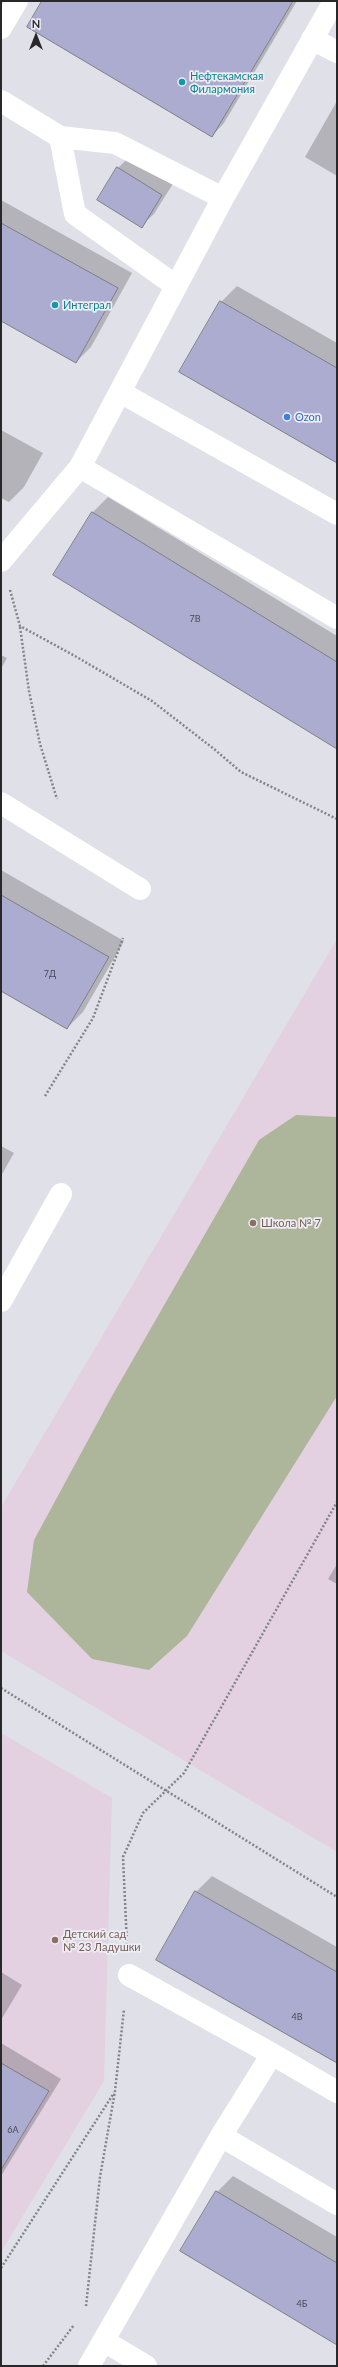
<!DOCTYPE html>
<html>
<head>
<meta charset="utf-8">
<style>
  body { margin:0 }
  #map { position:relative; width:338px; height:2367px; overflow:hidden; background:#e0e0e8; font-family:Lato,sans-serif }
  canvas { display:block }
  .frame { position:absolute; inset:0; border:2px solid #28282a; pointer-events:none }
  .north { position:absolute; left:16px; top:16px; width:40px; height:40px; -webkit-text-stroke:3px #ededf5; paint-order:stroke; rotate:0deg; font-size:11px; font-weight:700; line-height:16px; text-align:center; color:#28282a }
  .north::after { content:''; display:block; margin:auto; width:14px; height:18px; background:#28282a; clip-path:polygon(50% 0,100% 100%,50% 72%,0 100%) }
</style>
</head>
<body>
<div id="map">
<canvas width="338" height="2367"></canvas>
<div class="frame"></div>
<div class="north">N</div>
</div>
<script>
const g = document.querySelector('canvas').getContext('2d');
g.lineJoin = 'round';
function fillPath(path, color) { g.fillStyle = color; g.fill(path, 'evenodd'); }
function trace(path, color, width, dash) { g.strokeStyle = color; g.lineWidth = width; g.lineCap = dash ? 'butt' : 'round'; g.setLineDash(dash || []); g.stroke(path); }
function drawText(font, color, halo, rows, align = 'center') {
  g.font = font + ' Lato,sans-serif'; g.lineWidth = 3.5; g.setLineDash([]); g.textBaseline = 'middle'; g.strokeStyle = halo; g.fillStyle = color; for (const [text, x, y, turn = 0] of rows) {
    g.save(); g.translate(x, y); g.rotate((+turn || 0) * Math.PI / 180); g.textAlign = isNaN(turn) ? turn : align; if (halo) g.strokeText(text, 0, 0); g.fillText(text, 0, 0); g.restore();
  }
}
const education = new Path2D(`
  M337,939V1852L1,1651V1507Z
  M1,1733L112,1798L104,2081L1,2252Z`);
const green = new Path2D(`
  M296,1115L337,1117V1396L187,1636L149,1670L92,1659L27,1592L34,1540L112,1396L259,1140Z`);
const shadow = new Path2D(`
  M43,1H297L224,123L212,136Z
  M337,101V176L305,157Z
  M131,155L174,182L154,214L141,226L118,168Z
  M1,200L132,273L91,347L76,362L1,320Z
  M237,286L337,343V462L221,302Z
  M1,430L43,453L24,487L9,502L1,498Z
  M108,497L337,636V747L92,513Z
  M1,655L7,658L1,669Z
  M1,870L124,941L83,1012L67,1028L1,990Z
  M1,1146L14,1153L1,1176Z
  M337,1564V1584L328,1579Z
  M212,1876L337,1947V2061L196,1892Z
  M1,1972L22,1985L1,2020Z
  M1,2043L61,2079L1,2176Z
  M233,2176L337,2237V2344L181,2251L217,2192Z`);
const building = new Path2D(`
  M42,1H293L212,137L27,27Z
  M117,167L162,195L142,228L97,200Z
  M1,223L118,288L76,363L1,321Z
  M220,301L337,368V463L179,372Z
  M92,512L337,662V749L53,575Z
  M1,895L109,957L67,1029L1,991Z
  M195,1891L337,1972V2063L156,1960Z
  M1,2063L49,2091L1,2170Z
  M216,2191L337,2263V2345L180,2251Z`);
const path = new Path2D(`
  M10,590L20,626L75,656L152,701L214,749L241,772L337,819
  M20,627L29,691L40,744L57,799
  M45,1096L93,1018L123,938
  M1,1688L337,1897
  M127,1945L123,1857L143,1813L184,1773L337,1502
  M1,2268L114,2093
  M86,2306L100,2177L115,2091L124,2009
  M43,2366L74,2325`);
const service = new Path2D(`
  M1,28L17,1
  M312,39L337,52
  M1,101L60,137L115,143L223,198
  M60,137L75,214L176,286
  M120,392L337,514
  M80,467L337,618
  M1,561L80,467L223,198L334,1
  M1,803L140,889
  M1,1301L61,1194
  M129,1975L272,2054
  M221,2136L337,2204
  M104,2341L146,2366
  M89,2366L221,2136L272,2054L337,2092`);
const markers = [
  [182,82,4,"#0f9aa8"],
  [55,305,4,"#0f9aa8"],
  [287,417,4,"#3f7fe0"],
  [253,1223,4,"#8d6e63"],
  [55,1940,4,"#8d6e63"]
];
const numberNames = [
  ["7В",195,619],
  ["7Д",50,974],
  ["4В",297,2017],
  ["6А",13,2130],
  ["4Б",302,2304]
];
const cultureNames = [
  ["Нефтекамская",190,76],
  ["Филармония",190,89],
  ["Интеграл",63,305]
];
const shopNames = [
  ["Ozon",295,417]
];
const educationNames = [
  ["Школа № 7",261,1223],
  ["Детский сад",63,1934],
  ["№ 23 Ладушки",63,1947]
];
fillPath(education, '#e3d1e1');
fillPath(green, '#adb69b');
fillPath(shadow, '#0003');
fillPath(building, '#acacd0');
trace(building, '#7e7e84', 1);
trace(path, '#838388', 2.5, [2, 2]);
trace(service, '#fff', 22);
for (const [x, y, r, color] of markers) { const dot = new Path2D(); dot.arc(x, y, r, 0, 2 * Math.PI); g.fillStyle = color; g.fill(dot); trace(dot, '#ededf5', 1.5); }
drawText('9px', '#494954', null, numberNames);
drawText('11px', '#0d838f', '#ededf5', cultureNames, 'left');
drawText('11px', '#366cbe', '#ededf5', shopNames, 'left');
drawText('11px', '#785e54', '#ededf5', educationNames, 'left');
</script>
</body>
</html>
